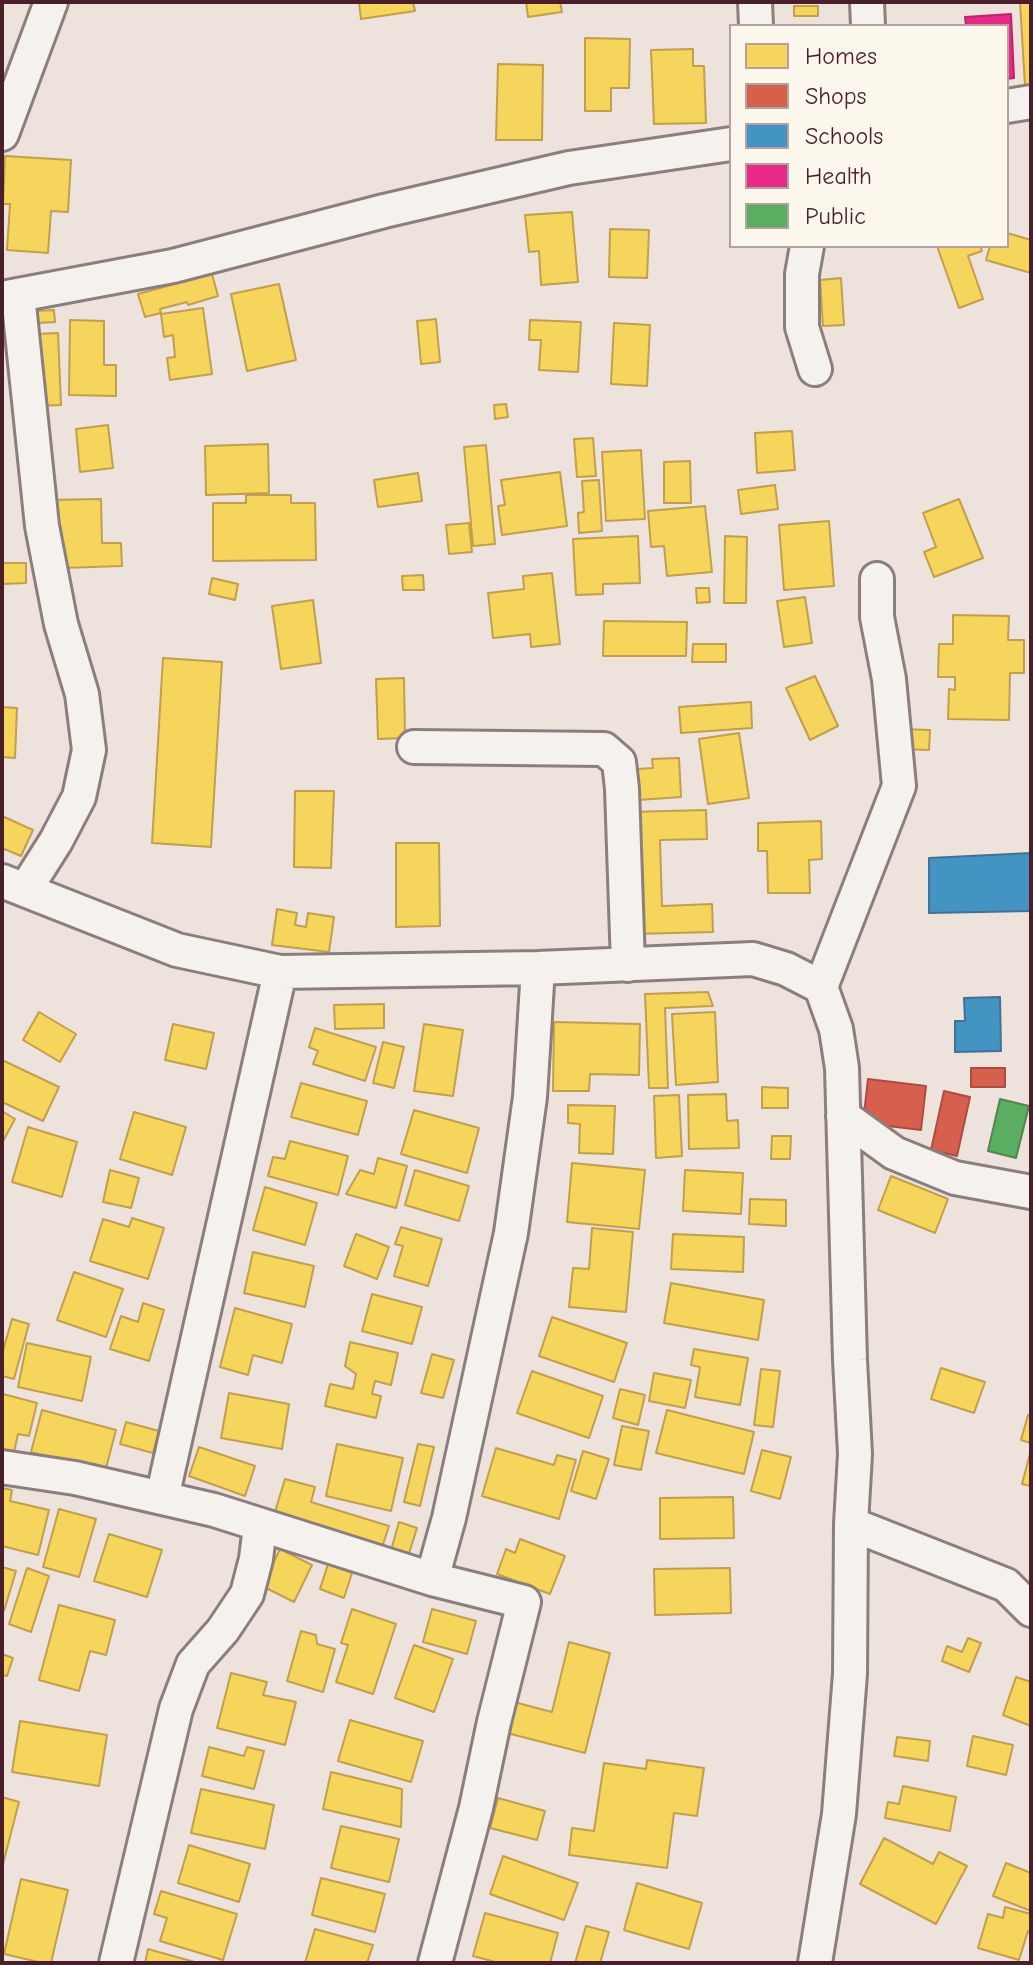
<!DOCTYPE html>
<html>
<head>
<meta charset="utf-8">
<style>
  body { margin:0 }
  #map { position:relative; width:1033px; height:1965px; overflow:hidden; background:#ede2dc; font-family:"Comic Neue",sans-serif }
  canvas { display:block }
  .frame { position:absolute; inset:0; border:4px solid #4a1f2b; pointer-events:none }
  .legend { position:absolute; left:729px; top:24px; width:280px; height:224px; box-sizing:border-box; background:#fbf7ec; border:2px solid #b4a19f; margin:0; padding:10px 14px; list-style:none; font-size:24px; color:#4a1f2b }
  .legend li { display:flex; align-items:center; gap:16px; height:40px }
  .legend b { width:40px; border:2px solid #b4a19f }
</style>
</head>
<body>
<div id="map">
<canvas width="1033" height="1965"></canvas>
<div class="frame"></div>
<ul class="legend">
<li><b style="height:22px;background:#f6d55c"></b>Homes</li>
<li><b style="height:22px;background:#d6604d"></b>Shops</li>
<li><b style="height:22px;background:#4393c3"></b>Schools</li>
<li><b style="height:22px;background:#e7298a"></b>Health</li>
<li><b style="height:22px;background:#5aae61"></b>Public</li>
</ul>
</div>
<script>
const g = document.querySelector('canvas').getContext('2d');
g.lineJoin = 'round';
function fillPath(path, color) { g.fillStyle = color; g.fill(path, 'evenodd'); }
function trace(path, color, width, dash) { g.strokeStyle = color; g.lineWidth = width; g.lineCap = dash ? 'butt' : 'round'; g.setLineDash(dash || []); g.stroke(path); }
const homes = new Path2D(`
  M359,2H413L415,11L361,19Z
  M526,2H560L562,12L528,17Z
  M1020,2H1031V86H1025Z
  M794,6H818V16H794Z
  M585,38L630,39L629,88H611V111H585Z
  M693,49V66H704L706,123L654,124L651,50Z
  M498,64L543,65L542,140H496Z
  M5,156L71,160L68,212L51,211L48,253L7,250L10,204H3Z
  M572,212L578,282L541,285L539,251L529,252L525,215Z
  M610,229L649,230L647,278L609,277Z
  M1007,233L1031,240V273L986,260L990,246H1007Z
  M937,246H980L982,251L968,256L983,299L959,308Z
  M212,274L218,296L188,305L187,302L160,309L161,313L145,317L138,294Z
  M841,278L844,325L823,326L820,280Z
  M279,284L296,360L247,371L231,294Z
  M203,308L212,374L170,380L167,358L175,357L173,335L164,337L161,314Z
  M54,310L55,322L37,323L36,311Z
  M436,319L440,362L421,364L417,321Z
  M70,320L104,321V365H116V396L69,395Z
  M530,320L581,322L578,372L539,370L541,340H529Z
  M614,323L650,325L647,386L611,384Z
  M58,333L61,405L39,406L36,334Z
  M506,404L508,417L495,419L494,405Z
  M108,425L113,468L80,472L76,429Z
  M792,431L795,470L757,473L755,433Z
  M593,438L596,476L577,477L574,439Z
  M268,444L269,493L206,495L205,446Z
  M486,445L495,544L473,546L464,447Z
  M641,450L645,519L606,521L602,452Z
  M690,461L691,503H664V462Z
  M560,472L567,526L502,535L498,506L505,505L501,480Z
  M418,473L422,501L378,507L374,480Z
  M599,480L602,531L579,533L578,513L584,512L582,481Z
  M775,485L778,509L741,514L738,490Z
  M246,495H291V503H315L316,560L213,561V503H246Z
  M101,499L102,543H121L122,566L62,568L61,527L48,528V500Z
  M959,499L983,558L934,577L924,552L936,547L923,513Z
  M705,506L712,572L667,576L664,546L651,547L648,511Z
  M829,521L834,586L784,590L779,525Z
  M469,523L472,552L449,554L446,525Z
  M638,536L640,583L603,584V594L576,595L573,539Z
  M725,536L747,537L746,603H724Z
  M2,563H26V583L2,584Z
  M552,573L560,644L531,647L530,634L493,638L488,593L524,589L523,576Z
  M423,575L424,590H403L402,576Z
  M212,578L238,584L235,600L209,594Z
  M696,588H709L710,602L697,603Z
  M805,597L812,643L784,647L777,601Z
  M313,600L321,663L281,669L272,606Z
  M953,615L1009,616L1008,640H1024V673H1010L1009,720L948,719L949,689L955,690V677H938L939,644H953Z
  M604,621L687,622L686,656H603Z
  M693,644H726V662H692Z
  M163,658L222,662L211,847L152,843Z
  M815,676L838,726L810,740L786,688Z
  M404,678L405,738L378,739L376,679Z
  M751,702L752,728L681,733L679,707Z
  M2,707L17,708L15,758L2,757Z
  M900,729L930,730L929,750L899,749Z
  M739,733L749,798L708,804L699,739Z
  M679,758L681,797L638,800L637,769L653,768L652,759Z
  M295,791H334L331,868L294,867Z
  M706,810L707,839L660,840L662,906L712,904L713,932L631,934L628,812Z
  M2,816L33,830L21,856L2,848Z
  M821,821L822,859L809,860L810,893H768L767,851H758V823Z
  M396,843H439L440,926L396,927Z
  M277,909L297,913L295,925L306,927L308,913L334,917L329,952L272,945Z
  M708,992L713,1006L665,1008L668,1088H649L645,994Z
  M384,1004V1028L335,1029L334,1005Z
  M39,1012L76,1034L60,1062L23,1040Z
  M715,1012L718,1082L676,1085L672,1014Z
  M554,1022L640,1024L639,1075L590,1074L589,1091H553Z
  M173,1024L214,1033L206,1069L165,1060Z
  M424,1024L463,1030L453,1096L414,1091Z
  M315,1028L376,1047L365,1081L313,1064L318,1051L309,1047Z
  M383,1042L404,1047L394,1088L373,1083Z
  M2,1060L59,1087L43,1121L2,1102Z
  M301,1083L367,1101L358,1135L291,1117Z
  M762,1087L788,1088V1108H762Z
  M726,1094L727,1121L738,1120L739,1148L689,1149L688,1095Z
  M679,1095L682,1156L656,1158L654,1096Z
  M568,1105L615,1106L613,1154L579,1153L580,1124L568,1123Z
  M414,1110L479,1128L467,1173L401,1154Z
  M2,1111L15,1119L2,1143Z
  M134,1112L186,1127L172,1175L120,1159Z
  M28,1127L77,1142L62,1197L12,1182Z
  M772,1136H791L790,1159H771Z
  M290,1141L348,1156L338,1195L268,1176L273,1157L285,1159Z
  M378,1158L407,1166L396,1208L346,1194L360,1170L374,1174Z
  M572,1163L645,1170L639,1229L567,1222Z
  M110,1170L139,1178L131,1208L103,1202Z
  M415,1170L469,1186L459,1221L405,1205Z
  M685,1170L743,1173L741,1214L683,1211Z
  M891,1176L948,1199L935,1233L878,1210Z
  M265,1187L317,1203L305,1245L253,1230Z
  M750,1199L786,1200V1226L749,1224Z
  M132,1218L164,1228L148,1279L90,1261L103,1219L129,1227Z
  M401,1227L442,1239L428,1286L394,1276L403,1246L395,1244Z
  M592,1228L633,1232L626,1312L569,1307L573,1268L589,1269Z
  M356,1234L389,1247L377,1279L344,1266Z
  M673,1234L744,1237L743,1272L671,1269Z
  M253,1252L314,1266L305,1307L244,1293Z
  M74,1272L123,1289L106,1337L57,1320Z
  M671,1283L764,1300L758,1340L664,1323Z
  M372,1294L422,1307L412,1344L362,1331Z
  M143,1303L164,1310L149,1361L110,1349L121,1316L138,1322Z
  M235,1308L292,1324L282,1363L253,1355L248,1375L220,1367Z
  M552,1317L627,1343L614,1382L539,1356Z
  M12,1319L29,1324L14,1379L2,1376V1354Z
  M350,1342L398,1353L391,1385L375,1381L372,1394L381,1396L376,1418L325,1406L330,1384L353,1389L356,1374L345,1366Z
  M27,1343L91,1357L82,1401L18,1387Z
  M694,1349L748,1358L740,1405L695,1397L700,1367L691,1365Z
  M432,1354L454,1360L443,1398L421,1393Z
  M941,1368L985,1382L974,1413L931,1399Z
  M761,1369L780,1371L773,1427L754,1425Z
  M532,1371L603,1396L589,1438L517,1413Z
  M654,1373L691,1380L685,1408L649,1401Z
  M620,1389L645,1395L638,1425L613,1418Z
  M229,1393L289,1404L282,1449L221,1438Z
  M3,1394L37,1403L29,1436L18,1434L13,1457L2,1454Z
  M42,1410L116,1430L105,1472L31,1452Z
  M667,1410L754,1432L744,1474L656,1453Z
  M1028,1415L1031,1416V1443L1021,1440Z
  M126,1422L159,1431L153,1453L120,1444Z
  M622,1426L649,1431L641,1470L614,1465Z
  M337,1444L403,1458L391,1511L326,1496Z
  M418,1444L434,1447L420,1506L404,1502Z
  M199,1447L255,1466L245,1496L189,1476Z
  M496,1448L554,1465L557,1455L576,1460L559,1519L482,1496Z
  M762,1450L791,1457L780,1499L751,1491Z
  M1031,1450V1486L1022,1484Z
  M583,1451L609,1459L596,1499L571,1491Z
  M285,1479L315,1487L311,1502L389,1526L379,1557L271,1525Z
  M2,1488L12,1490L10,1501L49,1510L38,1555L2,1546Z
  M733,1497L734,1538L660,1539V1498Z
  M59,1509L96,1519L79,1577L43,1567Z
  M399,1522L417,1528L405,1566L388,1561Z
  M109,1534L162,1550L147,1597L94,1581Z
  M520,1539L565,1556L550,1594L497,1574L506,1549L515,1553Z
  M280,1549L312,1565L294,1602L262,1586Z
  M328,1564L352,1573L344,1598L320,1589Z
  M2,1567L16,1571L4,1611L2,1610Z
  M27,1568L49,1576L31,1632L9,1624Z
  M730,1568L731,1613L655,1615L654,1569Z
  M59,1605L115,1620L106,1655L90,1651L79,1691L39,1680Z
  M352,1609L396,1624L373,1694L336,1682L348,1645L341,1643Z
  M432,1609L476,1621L467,1654L423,1642Z
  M301,1631L316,1635L317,1644L335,1649L323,1692L287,1681Z
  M968,1638L981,1643L969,1672L942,1661L947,1646L962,1652Z
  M569,1642L610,1653L585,1753L503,1732L510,1701L552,1712Z
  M414,1645L453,1659L434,1712L395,1698Z
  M2,1654L13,1658L7,1676L2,1675Z
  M231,1673L267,1682L263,1695L296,1702L285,1745L217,1728Z
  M1016,1677L1031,1682V1726L1003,1715Z
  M350,1720L423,1741L411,1782L338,1761Z
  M20,1721L107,1735L99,1786L12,1772Z
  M973,1736L1013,1745L1006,1775L967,1766Z
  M897,1737L930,1741L928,1761L894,1756Z
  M209,1747L244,1756L247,1747L264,1751L254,1789L202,1776Z
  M647,1760L704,1768L697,1816L674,1813L667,1868L569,1855L572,1828L594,1831L604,1763L646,1769Z
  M331,1772L402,1789L401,1827L323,1809Z
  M903,1786L956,1797L950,1831L885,1818L888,1802L899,1804Z
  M201,1789L274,1805L265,1849L191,1833Z
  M2,1797L19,1802L2,1868Z
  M498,1798L545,1811L537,1840L490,1828Z
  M341,1826L399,1839L389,1882L331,1868Z
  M884,1838L933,1864L939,1852L967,1866L936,1924L860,1884Z
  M189,1845L250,1864L239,1902L178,1883Z
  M503,1856L578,1883L564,1920L490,1894Z
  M1006,1863L1031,1873V1911L993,1896Z
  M321,1878L385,1894L375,1932L312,1915Z
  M21,1879L68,1890L51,1963H43L4,1954Z
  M637,1883L702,1903L689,1949L624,1930Z
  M161,1891L237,1914L223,1960L160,1941L167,1918L154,1914Z
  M1005,1907L1031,1914V1932L1028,1931L1019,1960L978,1948L988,1914L1003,1918Z
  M485,1913L558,1933L550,1963H499L473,1956Z
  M586,1926L609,1932L600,1963H575Z
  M315,1929L373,1945L367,1963H305Z
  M148,1949L198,1963H145Z`);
const shops = new Path2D(`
  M971,1068H1005V1087H971Z
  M868,1079L926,1086L921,1130L863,1123Z
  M944,1091L970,1097L957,1156L931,1150Z`);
const schools = new Path2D(`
  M1031,853V911L929,913V858Z
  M1000,997L1001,1051L955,1052V1021H965L964,998Z`);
const health = new Path2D(`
  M1011,14L1014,78L1007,79V26H966L965,17Z`);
const public = new Path2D(`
  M1000,1099L1029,1106L1016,1158L988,1151Z`);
const minor = new Path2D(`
  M755,2L756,26
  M867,2L868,26
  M1007,106L1031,102
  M2,134L51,2
  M807,246L802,274V327L815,369
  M18,295L42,526L61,624L82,694L89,750L79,797L56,841L25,890
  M2,298L173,266L384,211L569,168L731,144
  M414,747L604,749L619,762L622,789L628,965
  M2,881L177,950L280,972L538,968L753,959L786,969L821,987L836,1029L842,1068L850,1360L855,1454L851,1524L850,1674L839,1814L815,1963
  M821,987L899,786L889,679L877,617V579
  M843,1116L894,1153L955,1178L1031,1192
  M2,1467L75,1478L214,1510L432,1579L524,1602L494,1722L476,1808L435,1963
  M162,1498L280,972
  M851,1524L1006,1585L1031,1610
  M432,1579L449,1518L511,1233L530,1097L538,968
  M116,1963L176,1709L193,1664L223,1630L247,1594L256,1559L260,1526`);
fillPath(homes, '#f6d55c');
trace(homes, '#c29e4d', 2);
fillPath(shops, '#d6604d');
trace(shops, '#ac4c43', 2);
fillPath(schools, '#4393c3');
trace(schools, '#457095', 2);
fillPath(health, '#e7298a');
trace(health, '#b8266e', 2);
fillPath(public, '#5aae61');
trace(public, '#558351', 2);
trace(minor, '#8c7e7e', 38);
trace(minor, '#f5f2ee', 32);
</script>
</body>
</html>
